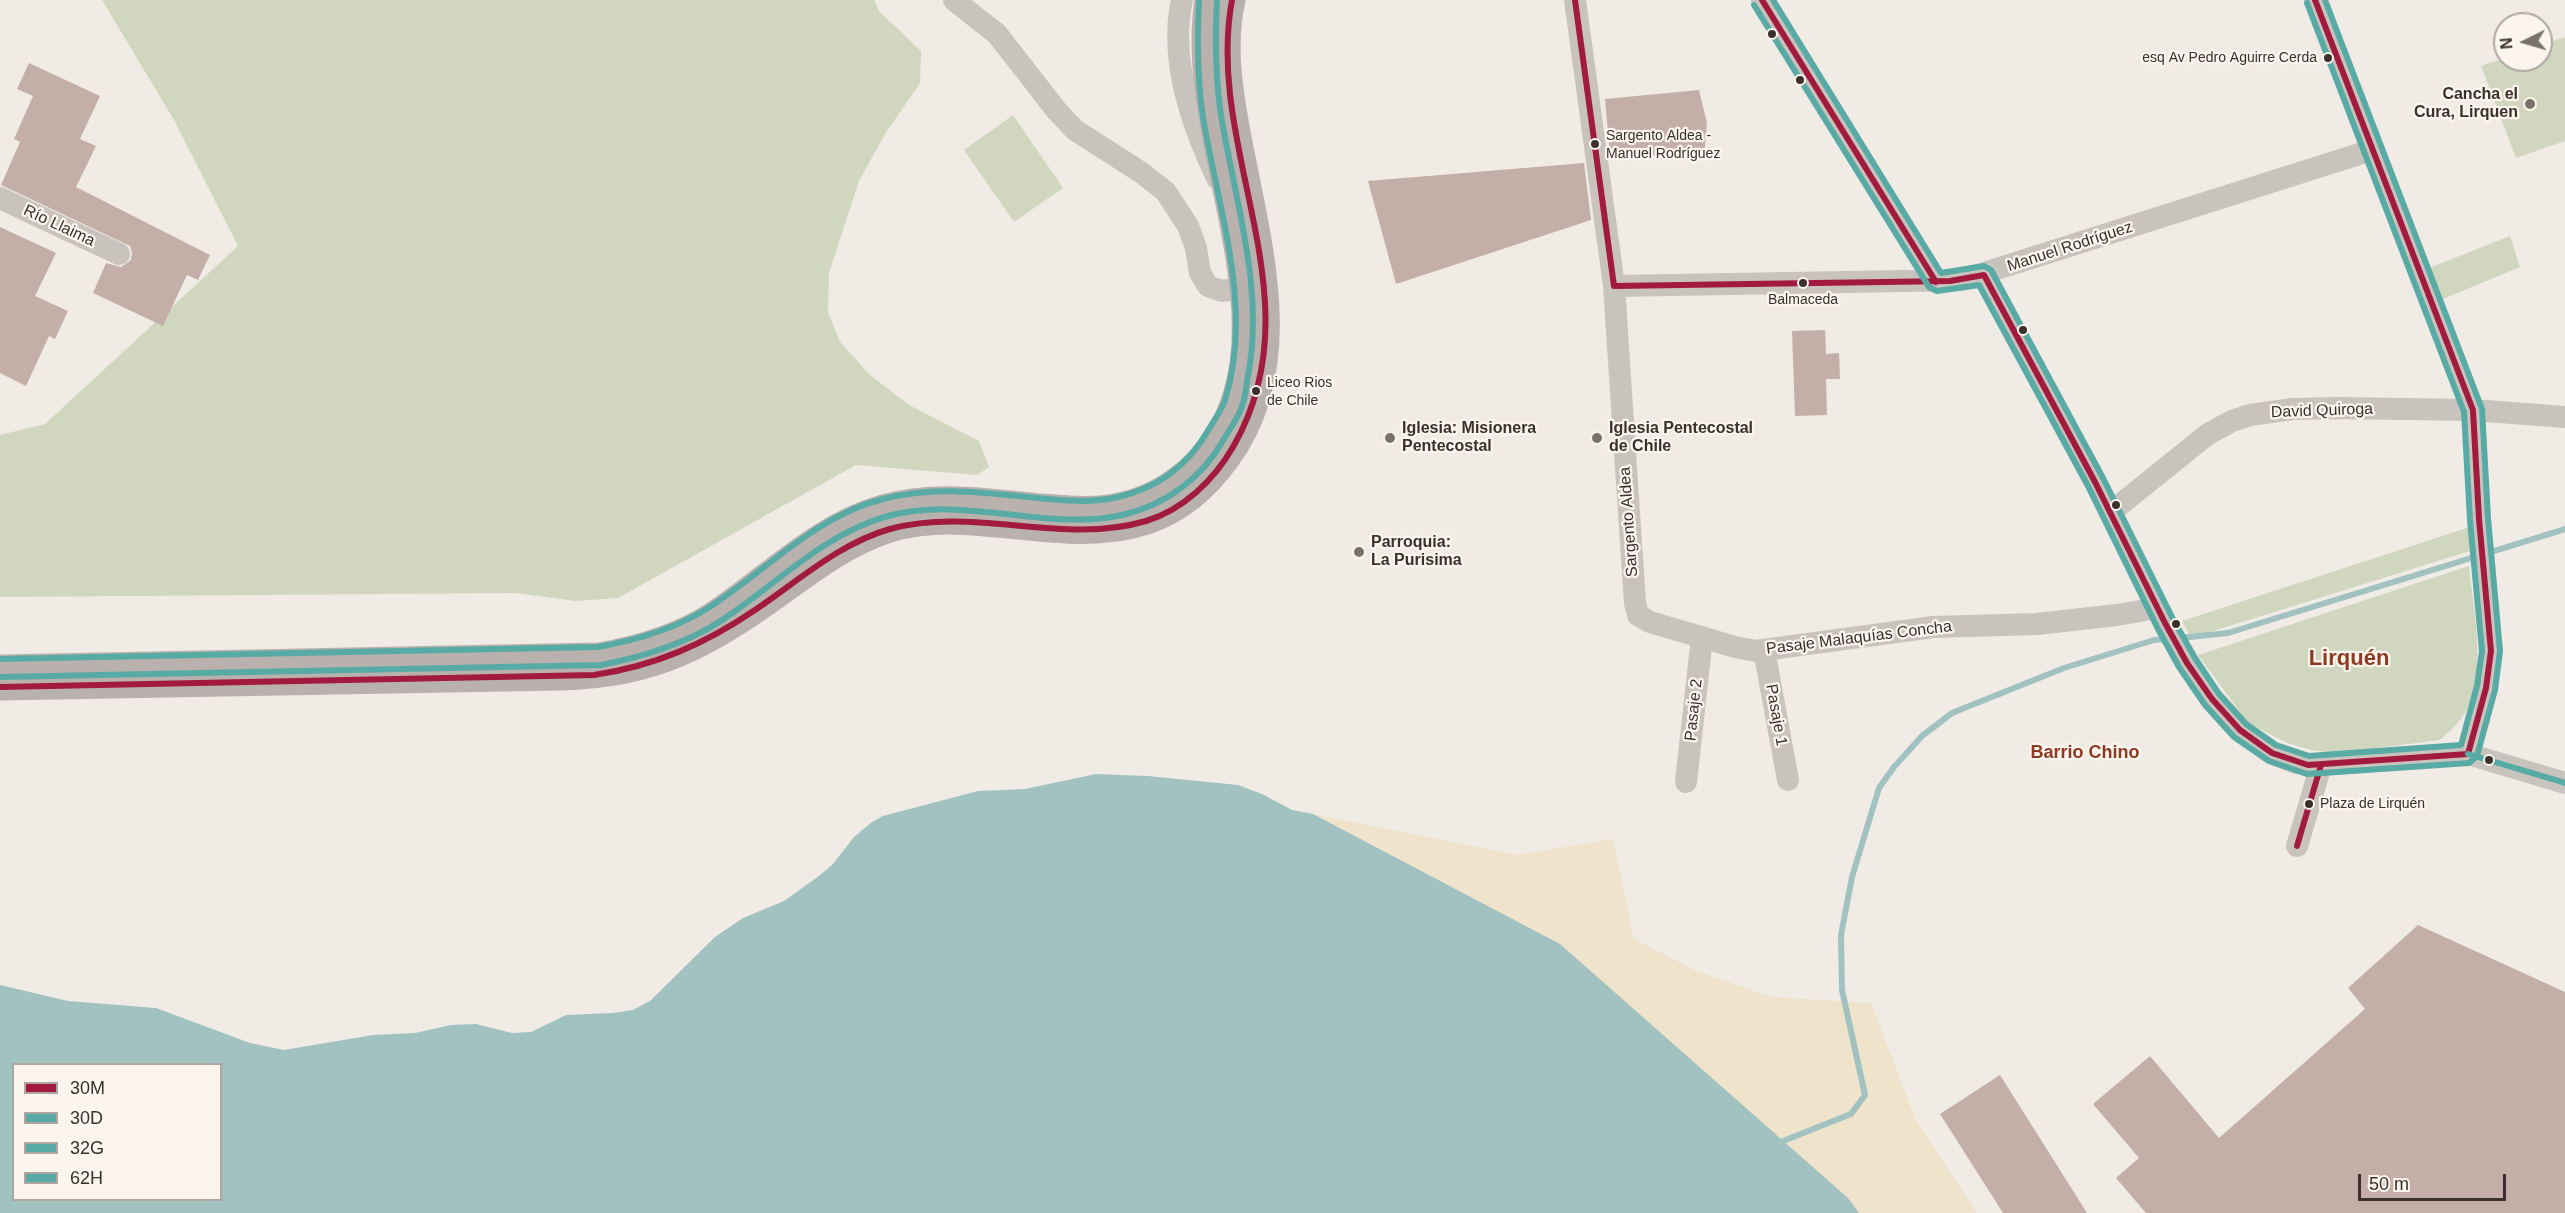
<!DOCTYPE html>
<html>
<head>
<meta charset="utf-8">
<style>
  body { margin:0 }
  #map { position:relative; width:2565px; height:1213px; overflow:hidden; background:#f0ebe5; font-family:Arial,sans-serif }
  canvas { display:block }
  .legend { position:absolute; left:12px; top:1063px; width:210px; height:138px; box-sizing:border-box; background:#fbf5ee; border:2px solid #aea6a0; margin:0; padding:8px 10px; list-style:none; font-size:18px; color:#3b302b }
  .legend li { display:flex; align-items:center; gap:12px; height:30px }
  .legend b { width:30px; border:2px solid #aea6a0 }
  .north { position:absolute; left:2493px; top:12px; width:60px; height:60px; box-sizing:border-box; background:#fbf5ee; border:2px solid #aea6a0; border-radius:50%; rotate:265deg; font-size:16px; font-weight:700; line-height:24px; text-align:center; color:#3b302b }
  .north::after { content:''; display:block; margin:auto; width:21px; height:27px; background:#7a716c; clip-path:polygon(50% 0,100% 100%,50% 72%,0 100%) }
  .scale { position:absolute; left:2358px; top:1174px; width:148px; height:27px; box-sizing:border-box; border:3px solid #3b302b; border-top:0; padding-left:8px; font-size:18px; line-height:21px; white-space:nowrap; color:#3b302b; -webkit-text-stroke:4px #fbf5ee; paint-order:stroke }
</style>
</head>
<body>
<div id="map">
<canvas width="2565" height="1213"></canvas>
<ul class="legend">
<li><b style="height:8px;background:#a31a3f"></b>30M</li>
<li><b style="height:8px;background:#58aba4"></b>30D</li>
<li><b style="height:8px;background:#58aba4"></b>32G</li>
<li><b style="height:8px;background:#58aba4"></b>62H</li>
</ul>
<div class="north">N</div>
<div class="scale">50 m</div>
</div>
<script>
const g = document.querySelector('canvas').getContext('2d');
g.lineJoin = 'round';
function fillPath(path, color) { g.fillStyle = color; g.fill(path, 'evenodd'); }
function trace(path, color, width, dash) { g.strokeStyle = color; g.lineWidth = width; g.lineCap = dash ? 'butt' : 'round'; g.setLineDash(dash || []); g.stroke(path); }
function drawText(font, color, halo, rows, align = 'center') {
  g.font = font + ' Arial,sans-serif'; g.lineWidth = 4.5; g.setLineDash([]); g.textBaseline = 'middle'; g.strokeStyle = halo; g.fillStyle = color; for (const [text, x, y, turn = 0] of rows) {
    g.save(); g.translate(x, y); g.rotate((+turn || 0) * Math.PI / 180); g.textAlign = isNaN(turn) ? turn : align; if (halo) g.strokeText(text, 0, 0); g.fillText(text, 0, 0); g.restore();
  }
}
const green = new Path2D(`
  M102,0H874L879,11L921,51L920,83L885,134L859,181L829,273L828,312L840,342L870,375L909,405L979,441L989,467L977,475L856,465L618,598L575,601L516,593L0,597V435L45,424L238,246L174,120Z
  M2565,37V141L2516,158L2481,66L2505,58V60H2541V45Z
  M1013,115L1063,188L1014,222L964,150Z
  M2510,236L2520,267L2438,301L2427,269Z
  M2473,526V550L2191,638L2182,621Z
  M2469,566C2473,609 2488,673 2465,713C2459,723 2449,732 2440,740L2337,753L2311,750L2287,743L2248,723L2198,655Z`);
const sand = new Path2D(`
  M1313,814L1517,855L1613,839L1634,939L1695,970L1771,997L1871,1003L1915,1118L1977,1213H1839L1560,944Z`);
const water = new Path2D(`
  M1096,774L1148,776L1238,785L1262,794L1292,810L1313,814L1560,944L1848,1198L1859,1213H0V985L68,1001L156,1008L250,1043L284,1050L373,1035L415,1033L451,1025L476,1024L512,1033L531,1032L566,1015L613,1013L633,1010L650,1001L715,937L743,918L784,901L819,876L832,865L854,837L872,822L883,816L978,791L1025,789ZM14,1064H220V1200H14Z`);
const stream = new Path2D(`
  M2180,638L2228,633L2565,529
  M1783,1141L1851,1114L1865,1095L1842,990L1841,935L1852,877L1879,788L1894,767L1922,736L1952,713L2064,668L2154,640L2166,639`);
const building = new Path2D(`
  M29,63L100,96L80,139L96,146L76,187L210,255L198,280L187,275L163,326L93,293L106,263L121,267L131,260L132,252L130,246L1,185L20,142L14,139L33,96L17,89Z
  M1699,90L1707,123L1704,157L1610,154L1605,99Z
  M1584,163L1591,220L1396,284L1368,181Z
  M0,227L56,253L35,296L68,311L55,339L49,336L26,386L0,373Z
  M1825,330L1826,354L1839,353L1840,379H1826L1827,415L1795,416L1792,331Z
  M2418,925L2565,992V1213H2146L2116,1178L2139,1158L2093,1104L2150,1056L2219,1138L2365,1009L2348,988Z
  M2000,1075L2087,1213H2003L1940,1114Z`);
const minor = new Path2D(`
  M954,0L997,34L1057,111L1075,130L1142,173L1166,192L1188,226L1196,248L1200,273L1208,286L1222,291L1258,286
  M1182,0C1169,58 1192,126 1217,178
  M1575,0L1614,286L1635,603L1638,615L1650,622L1735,647L1756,651L1933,627L2037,624L2117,615L2157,608
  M1762,0L1936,282
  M2315,0L2473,410L2479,519L2491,651L2486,688L2468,754
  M0,198L119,254
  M1984,275L2111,512L2166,627L2206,691L2245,734L2271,753L2296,763L2321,765L2468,754L2565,783
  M1614,286L1962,280L2372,150
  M2111,512L2208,434L2232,421L2250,415L2293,409L2338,408L2473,410L2565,417
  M1764,650L1788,780
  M1686,782L1702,637
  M2297,846L2321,765`);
const major = new Path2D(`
  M0,668L599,656C640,649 680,637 715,614C769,578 819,526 883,508C935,493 988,502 1041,507C1067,509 1094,512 1120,506C1153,499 1185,479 1206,453C1304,332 1185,144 1208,0
  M0,687L561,677C655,675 707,645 781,592C816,567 849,542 890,529C974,504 1064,549 1147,521C1180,510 1207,486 1227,458C1297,363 1256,237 1237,132C1229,89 1222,43 1232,0`);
const bus1 = new Path2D(`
  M1575,0L1614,286L1950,281L1984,275L2095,482L2165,623L2187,663L2212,699L2240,730L2272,753L2308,765L2468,754L2486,688L2491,651L2479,519L2473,410L2315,0
  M1762,0L1936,282
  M0,687L594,675C655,666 705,644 755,610C798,581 840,543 890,529C975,506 1062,546 1146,521C1183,510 1214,480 1233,447C1319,298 1204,152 1232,0
  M2297,846L2321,765`);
const bus2 = new Path2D(`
  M1754,5L1929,287L1937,291L1979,285L2088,486L2157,627L2179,667L2205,705L2234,737L2269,761L2307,774L2469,763L2477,756L2495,690L2500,651L2488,518L2482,409L2325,0
  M0,677L601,665C642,657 683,645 719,622C774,587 822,534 888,516C966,495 1046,532 1122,515C1166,505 1202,478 1224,439C1230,429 1237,419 1241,409C1245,400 1246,390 1247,381C1266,292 1235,202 1221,115C1215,76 1215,39 1217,0`);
const bus3 = new Path2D(`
  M1773,0L1941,273L1984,266L1991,270L2103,478L2173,619L2195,658L2219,694L2246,724L2276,745L2309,756L2461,745L2477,686L2482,651L2470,520L2464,412L2307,3
  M0,659L598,647C637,640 675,629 708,608C766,571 815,516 883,499C931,486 980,492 1028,497C1058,500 1089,504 1118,497C1158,488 1189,464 1209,429C1214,420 1222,410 1225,400C1254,308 1218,209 1203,117C1197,78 1197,40 1199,0`);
const bus4 = new Path2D(`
  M2468,754L2565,783`);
const markers = [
  [1772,34,5,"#3b302b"],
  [2328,58,5,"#3b302b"],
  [1800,80,5,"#3b302b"],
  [2530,104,6,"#7a716c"],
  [1595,144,5,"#3b302b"],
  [1803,283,5,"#3b302b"],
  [2023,330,5,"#3b302b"],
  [1256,391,5,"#3b302b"],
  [1390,438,6,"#7a716c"],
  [1597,438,6,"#7a716c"],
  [2116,505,5,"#3b302b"],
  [1359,552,6,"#7a716c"],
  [2176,624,5,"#3b302b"],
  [2489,760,5,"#3b302b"],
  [2309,804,5,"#3b302b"]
];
const busNames = [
  ["esq Av Pedro Aguirre Cerda",2317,58,"right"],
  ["Sargento Aldea -",1606,136],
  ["Manuel Rodríguez",1606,154],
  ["Balmaceda",1803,300,"center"],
  ["Liceo Rios",1267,383],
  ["de Chile",1267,401],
  ["Plaza de Lirquén",2320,804]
];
const poiNames = [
  ["Cancha el",2518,95,"right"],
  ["Cura, Lirquen",2518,113,"right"],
  ["Iglesia: Misionera",1402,429],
  ["Pentecostal",1402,447],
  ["Iglesia Pentecostal",1609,429],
  ["de Chile",1609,447],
  ["Parroquia:",1371,543],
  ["La Purisima",1371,561]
];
const streetNames = [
  ["Río Llaima",59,226,25],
  ["Manuel Rodríguez",2070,247,-18],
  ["David Quiroga",2322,411,-2],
  ["Sargento Aldea",1629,522,-94],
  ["Pasaje Malaquías Concha",1859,638,-7],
  ["Pasaje 2",1694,710,-84],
  ["Pasaje 1",1776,715,80]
];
const neighbourhoodNames = [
  ["Barrio Chino",2085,753]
];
const districtNames = [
  ["Lirquén",2349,659]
];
fillPath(green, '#d1d6bf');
fillPath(sand, '#efe3cc');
fillPath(water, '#a1c2c1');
trace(stream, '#a1c2c1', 6);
fillPath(building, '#c3afa7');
trace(minor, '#c9c3be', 22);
trace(major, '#b8b1ad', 27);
trace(bus1, '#a31a3f', 6);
trace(bus2, '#58aba4', 6);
trace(bus3, '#58aba4', 6);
trace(bus4, '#58aba4', 6);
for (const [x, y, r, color] of markers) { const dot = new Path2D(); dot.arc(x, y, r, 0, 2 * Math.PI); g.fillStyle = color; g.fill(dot); trace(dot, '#fbf5ee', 2); }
drawText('14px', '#3b302b', '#fbf5ee', busNames, 'left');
drawText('bold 16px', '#3b302b', '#fbf5ee', poiNames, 'left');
drawText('16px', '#3b302b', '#fbf5ee', streetNames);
drawText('bold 18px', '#8c3b22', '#fbf5ee', neighbourhoodNames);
drawText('bold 22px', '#8c3b22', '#fbf5ee', districtNames);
</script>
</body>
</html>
